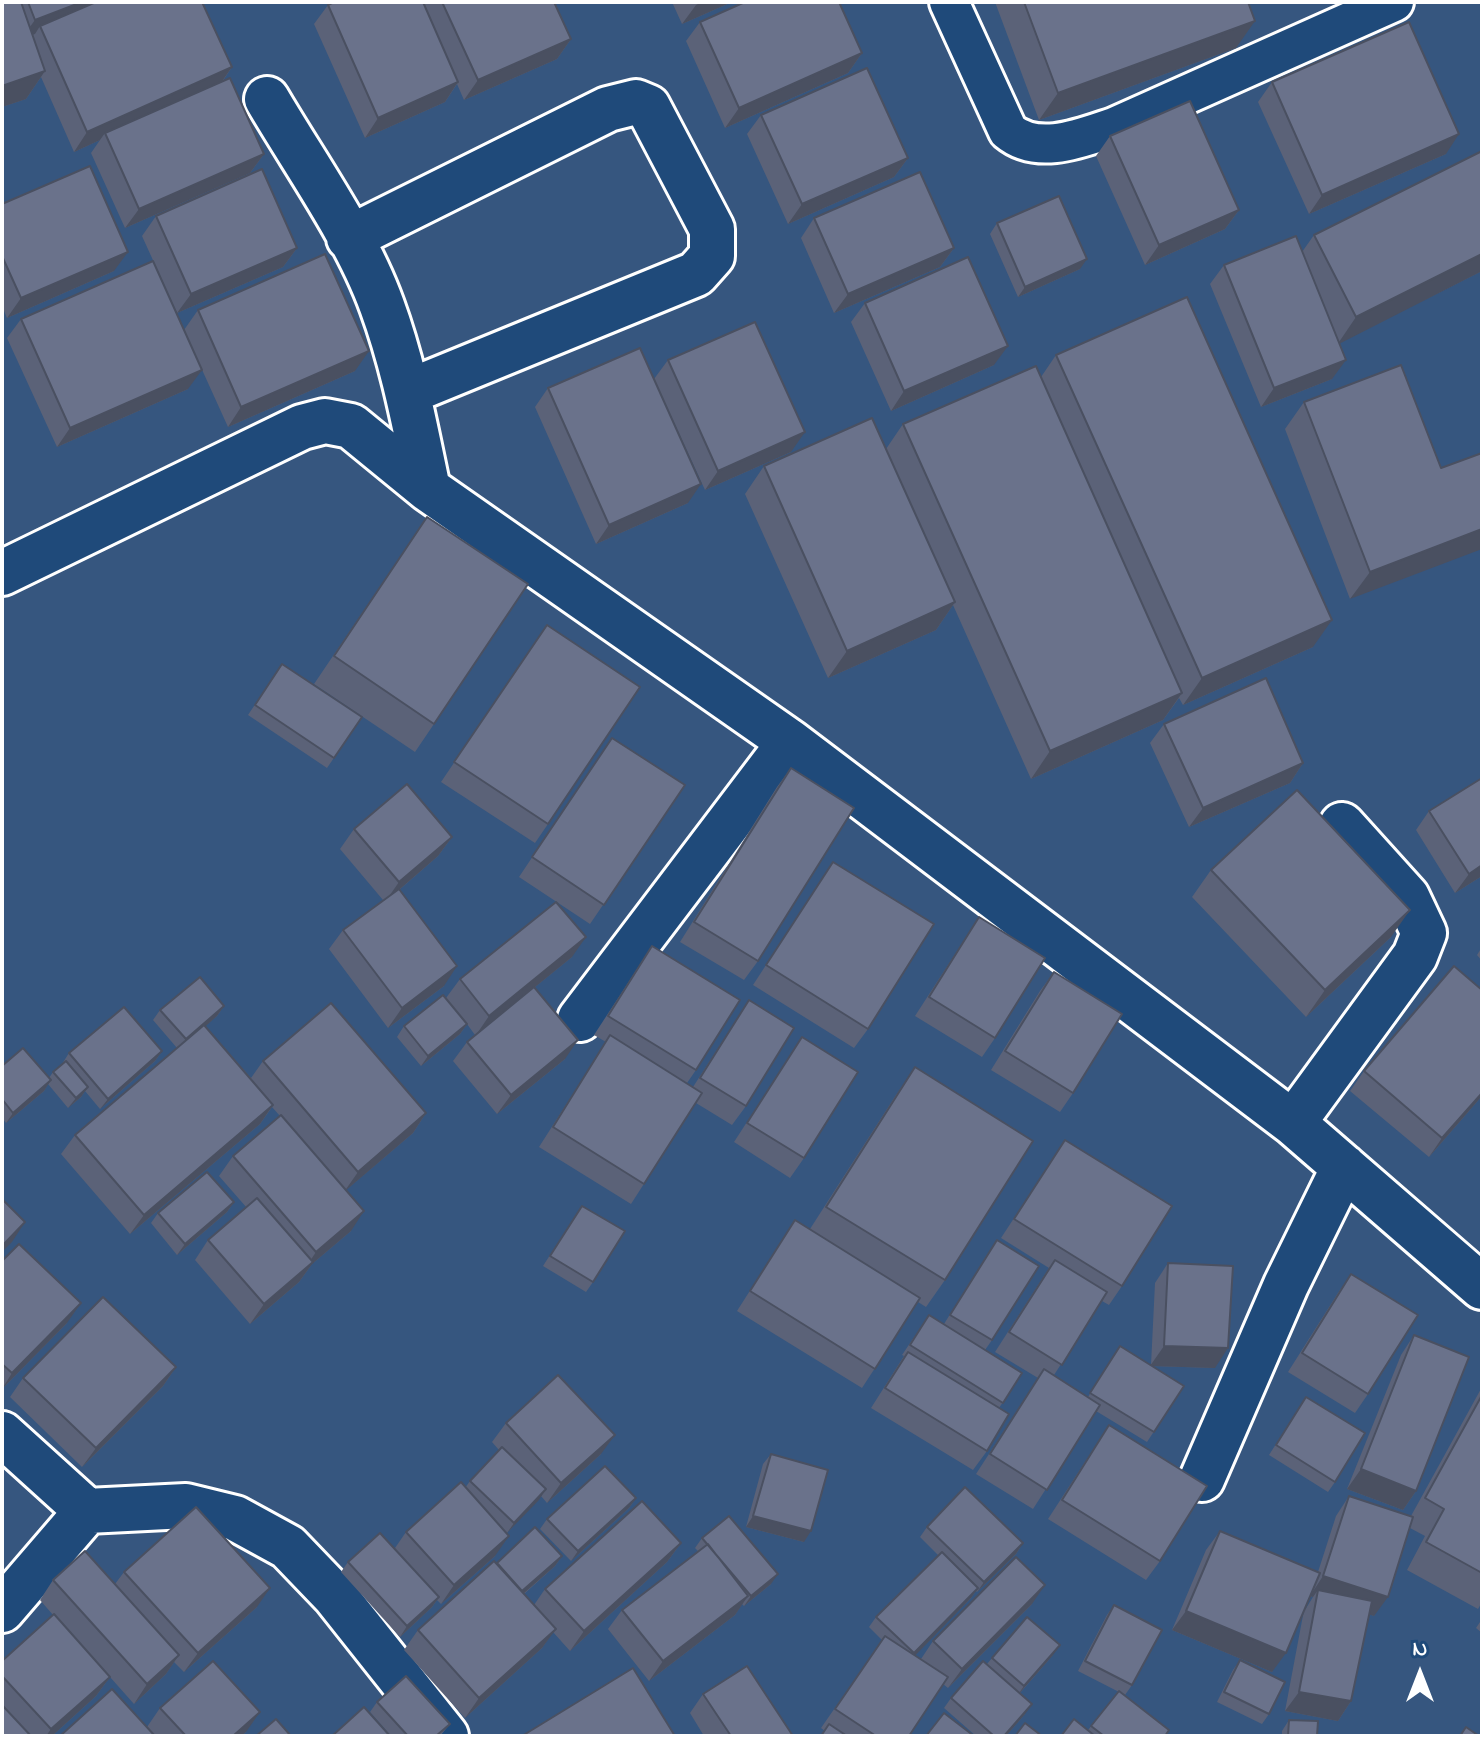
<!DOCTYPE html>
<html>
<head>
<meta charset="utf-8">
<style>
  body { margin:0 }
  #map { position:relative; width:1484px; height:1738px; overflow:hidden; background:#36567f; font-family:"Indie Flower",sans-serif }
  canvas { display:block }
  .frame { position:absolute; inset:0; border:4px solid #fff; pointer-events:none }
  .north { position:absolute; left:1380px; top:1634px; width:80px; height:80px; -webkit-text-stroke:6px #1f4a7a; paint-order:stroke; rotate:0deg; font-size:22px; font-weight:700; line-height:32px; text-align:center; color:#fff }
  .north::after { content:''; display:block; margin:auto; width:28px; height:36px; background:#fff; clip-path:polygon(50% 0,100% 100%,50% 72%,0 100%) }
</style>
</head>
<body>
<div id="map">
<canvas width="1484" height="1738"></canvas>
<div class="frame"></div>
<div class="north">N</div>
</div>
<script>
const g = document.querySelector('canvas').getContext('2d');
g.lineJoin = 'round';
function trace(path, color, width, dash) { g.strokeStyle = color; g.lineWidth = width; g.lineCap = dash ? 'butt' : 'round'; g.setLineDash(dash || []); g.stroke(path); }
function fillPath(path, color) { g.fillStyle = color; g.fill(path, 'evenodd'); }
const service = new Path2D(`
  M949,2L1008,131C1038,156 1081,138 1114,127L1394,2`);
const minor = new Path2D(`
  M267,99C305,164 357,236 382,306C404,366 415,428 428,489
  M349,238L608,109L636,102L648,107L712,229V256L696,274L408,392
  M2,573L302,427L325,421L351,426L428,489L790,742L1293,1123L1482,1287
  M580,1019L790,742
  M1293,1123L1415,956L1424,933L1407,897L1342,825
  M2,1434L87,1511
  M1202,1479L1286,1285L1344,1167
  M2,1610L87,1511L186,1506L235,1518L288,1547L335,1596L446,1736`);
const wall = new Path2D(`
  M2,2H202L232,67L222,82L264,154L250,173L125,228L91,153L100,140L74,152L41,77L26,99L2,107Z
  M334,2H554L571,39L557,59L464,100L457,84L445,102L365,138L314,24L328,5Z
  M672,2H732L682,24Z
  M995,2H1248L1236,48L1039,120Z
  M700,22L862,53L848,73L725,128L686,41Z
  M1272,82L1446,154L1309,214L1258,102Z
  M761,115L908,158L894,177L788,224L747,134Z
  M1110,136L1239,210L1225,229L1145,265L1096,156Z
  M1482,151V271L1339,343L1332,379L1261,407L1210,284L1224,265L1302,252L1314,235Z
  M2,204L114,271L7,318L2,306Z
  M156,216L297,248L283,267L177,313L142,236Z
  M814,218L954,248L940,267L834,313L801,238Z
  M997,223L1080,269L1018,297L990,234Z
  M865,303L994,365L891,411L851,322Z
  M198,310L355,371L228,427L184,330Z
  M21,319L188,389L57,447L7,338Z
  M1056,355L1313,647L1183,705L1179,698L1163,720L1031,779L953,605L936,630L828,678L745,494L764,466L886,449L903,424L1041,377Z
  M668,360L791,452L705,490L654,379Z
  M548,388L688,503L596,544L535,407Z
  M1304,402L1441,468L1482,453L1350,599L1285,429Z
  M427,517L434,724L415,752L314,684Z
  M547,625L548,824L535,843L441,782Z
  M282,664L362,717L327,768L248,715Z
  M1164,724L1303,763L1290,783L1189,827L1150,743Z
  M599,757L685,785L590,924L519,877Z
  M791,768L758,961L744,980L680,942L777,787Z
  M1482,778V876L1455,893L1416,830L1429,811Z
  M354,829L452,837L438,856L399,890L444,986L388,1028L329,949L343,930L383,900L340,849Z
  M833,862L868,1029L854,1048L753,985Z
  M1211,870L1391,937L1306,1017L1192,897Z
  M979,917L995,1038L982,1057L915,1016Z
  M652,946L696,1070L687,1083L693,1087L749,1000L746,1106L732,1125L696,1103L631,1204L539,1147L606,1042L594,1035Z
  M1482,947V961L1477,955Z
  M572,957L535,987L565,1059L497,1114L453,1061L467,1042L475,1035L467,1024L460,1034L421,1066L397,1037L404,1026L446,998L460,979Z
  M1054,972L1073,1093L1060,1112L991,1070L1040,991Z
  M224,1006L217,1016L205,1026L251,1078L263,1061L426,1113L413,1133L346,1190L351,1231L312,1264L299,1282L250,1324L195,1260L208,1240L247,1208L219,1176L233,1156L280,1116L272,1107L260,1124L130,1234L61,1154L75,1135L177,1048L153,1020L160,1010Z
  M802,1037L804,1158L790,1178L734,1142Z
  M162,1051L155,1061L100,1109L85,1091L81,1097L68,1108L48,1084L44,1091L6,1123L2,1118V1066L49,1078L53,1072L62,1064L69,1053Z
  M915,1067L945,1280L926,1307L918,1302L862,1388L737,1311L795,1220L810,1229L896,1095Z
  M1364,1071L1482,1096L1429,1157L1350,1091Z
  M1065,1140L1122,1286L1109,1305L1102,1301L1054,1375L1088,1397L1113,1356L1151,1365L1155,1283L1168,1263L1215,1368L1152,1366L1184,1386L1147,1442L1096,1411L1033,1509L976,1474L1038,1378L995,1352L1049,1268L1001,1238Z
  M234,1202L227,1212L177,1255L151,1223L158,1213Z
  M575,1216L593,1282L586,1292L543,1266Z
  M990,1250L992,1340L985,1350L1022,1373L999,1408L987,1451L973,1470L871,1408L904,1356L902,1355L929,1315L944,1324Z
  M2,1261L67,1323L2,1389Z
  M1351,1274L1368,1394L1355,1413L1288,1372L1338,1293Z
  M1414,1335L1416,1491L1403,1510L1347,1489L1401,1355Z
  M176,1367L163,1386L82,1467L10,1397L23,1378Z
  M1482,1387V1602L1478,1609L1407,1570L1425,1536L1410,1528L1374,1616L1369,1614L1351,1701L1338,1721L1285,1711L1304,1610L1272,1672L1172,1630L1206,1550L1220,1531L1318,1572L1336,1516L1349,1496L1411,1516ZM1310,1596L1313,1597L1305,1610Z
  M1306,1397L1335,1482L1328,1492L1269,1455Z
  M506,1423L601,1454L547,1503L541,1496L507,1533L500,1526L495,1556L441,1604L437,1600L432,1607L400,1637L341,1572L348,1562L395,1548L406,1532L465,1488L470,1481L499,1450L492,1442Z
  M1109,1425L1160,1561L1146,1580L1048,1519Z
  M771,1454L804,1542L746,1527L763,1464Z
  M636,1498L629,1508L571,1561L540,1529L547,1519Z
  M927,1527L1023,1543L1016,1554L977,1592L976,1591L971,1598L915,1655L921,1659L933,1641L1032,1604L948,1688L943,1684L909,1736H821L825,1731L821,1728L882,1640L869,1627L876,1617L938,1555L920,1537Z
  M702,1538L771,1584L744,1606L742,1604L735,1615L649,1681L608,1629L622,1610L698,1551L695,1548Z
  M681,1543L667,1562L570,1651L553,1632L542,1648L465,1718L404,1650L418,1630L496,1564L562,1556L555,1566L524,1594L534,1605L545,1589Z
  M124,1572L257,1607L184,1672L174,1662L166,1674L134,1704L110,1677L96,1696L52,1736H2V1661L53,1615L40,1600L53,1580L115,1584Z
  M1114,1605L1132,1685L1125,1695L1165,1736H1061L1088,1730L1119,1692L1078,1671L1107,1615Z
  M1482,1619V1633L1476,1628Z
  M1053,1655L1020,1693L1025,1714L1006,1736H976L944,1708L951,1698L987,1664L992,1658Z
  M1240,1660L1269,1714L1262,1724L1217,1702L1233,1670Z
  M703,1694L793,1736H704L690,1713Z
  M377,1702L450,1724L440,1736H391L370,1712Z
  M160,1708L246,1732L241,1736H60L147,1727Z
  M1289,1720L1317,1736H1282V1731Z`);
const shadedWall = new Path2D(`
  M82,2H114L40,26L35,34L21,39L35,20Z
  M702,2H732L682,24L696,5Z
  M1255,21L1236,48L1039,120L1058,93Z
  M571,39L557,59L464,100L478,80Z
  M862,53L848,73L725,128L739,108Z
  M232,67L218,87L105,133L100,140L74,152L87,132Z
  M45,71L26,99L2,107V86Z
  M458,82L445,102L365,138L378,118Z
  M1459,134L1446,154L1309,214L1322,195Z
  M264,154L250,173L125,228L139,209Z
  M908,158L894,177L788,224L802,204Z
  M1239,210L1225,229L1145,265L1159,245Z
  M297,248L283,267L177,313L191,294Z
  M954,248L940,267L834,313L848,294Z
  M128,252L114,271L7,318L21,298Z
  M1482,254V271L1337,345L1356,317Z
  M1087,259L1080,269L1018,297L1025,287Z
  M1008,346L994,365L891,411L904,391Z
  M369,351L355,371L228,427L241,407Z
  M1346,360L1332,379L1261,407L1274,388Z
  M202,370L188,389L57,447L70,428Z
  M805,432L791,452L705,490L718,471Z
  M701,484L688,503L596,544L609,525Z
  M1482,529V549L1350,599L1370,572Z
  M955,602L936,630L828,678L847,651Z
  M1332,620L1313,647L1183,705L1202,678Z
  M1182,693L1163,720L1031,779L1050,751Z
  M1303,763L1290,783L1189,827L1203,808Z
  M452,837L438,856L385,902L399,882Z
  M1482,865V876L1455,893L1469,874Z
  M1410,910L1391,937L1306,1017L1325,990Z
  M586,937L572,957L476,1035L489,1016Z
  M457,966L444,986L388,1028L402,1008Z
  M224,1006L217,1016L179,1050L186,1039Z
  M467,1024L460,1034L421,1066L428,1056Z
  M578,1040L565,1059L497,1114L511,1095Z
  M162,1051L155,1061L100,1109L108,1099Z
  M51,1080L44,1091L6,1123L13,1113Z
  M88,1087L81,1097L68,1108L76,1098Z
  M1482,1093V1096L1429,1157L1442,1138Z
  M273,1105L260,1124L130,1234L144,1215Z
  M426,1113L413,1133L344,1192L358,1172Z
  M234,1202L227,1212L177,1255L185,1244Z
  M364,1211L351,1231L312,1264L299,1282L250,1324L264,1304L304,1270L316,1252Z
  M25,1222L12,1242L2,1252V1246Z
  M81,1303L67,1323L2,1389L12,1373Z
  M1164,1346L1228,1348L1215,1368L1150,1366Z
  M176,1367L163,1386L82,1467L96,1448Z
  M615,1435L601,1454L547,1503L561,1483Z
  M1361,1469L1416,1491L1403,1510L1347,1489Z
  M546,1489L539,1500L507,1533L514,1523Z
  M636,1498L629,1508L571,1561L578,1551Z
  M753,1516L811,1531L804,1542L746,1527Z
  M509,1536L495,1556L441,1604L454,1585Z
  M681,1543L667,1562L570,1651L584,1631Z
  M1023,1543L1016,1554L977,1592L984,1582Z
  M562,1556L555,1566L515,1601L522,1591Z
  M778,1574L771,1584L744,1606L751,1596Z
  M1323,1576L1388,1597L1374,1616L1317,1598L1318,1590L1313,1597L1310,1596Z
  M1045,1585L1032,1604L948,1688L962,1669Z
  M270,1588L257,1607L184,1672L198,1653Z
  M978,1588L971,1598L907,1664L914,1653Z
  M748,1596L735,1615L649,1681L663,1661Z
  M439,1597L432,1607L400,1637L407,1626Z
  M1186,1611L1286,1653L1272,1672L1172,1630Z
  M556,1629L542,1648L465,1718L479,1698Z
  M1060,1645L1053,1655L1017,1696L1024,1686Z
  M179,1655L166,1674L134,1704L147,1684Z
  M110,1677L96,1696L52,1736H46L51,1729Z
  M1299,1692L1351,1701L1338,1721L1285,1711Z
  M1032,1704L1025,1714L1006,1736H1004Z
  M260,1712L246,1732L241,1736H233Z`);
const building = new Path2D(`
  M2,2H21L45,71L2,86Z
  M28,2H82L35,20Z
  M96,2H202L232,67L87,132L40,26Z
  M334,2H423L458,82L378,118L328,5Z
  M442,2H554L571,39L478,80Z
  M745,2H839L862,53L739,108L700,22Z
  M1024,2H1248L1255,21L1058,93Z
  M1409,22L1459,134L1322,195L1272,82Z
  M867,68L908,158L802,204L761,115Z
  M230,78L264,154L139,209L105,133Z
  M1190,101L1239,210L1159,245L1110,136Z
  M1482,151V254L1356,317L1314,235Z
  M90,166L128,252L21,298L2,256V204Z
  M262,169L297,248L191,294L156,216Z
  M920,172L954,248L848,294L814,218Z
  M1059,196L1087,259L1025,287L997,223Z
  M1296,236L1346,360L1274,388L1224,265Z
  M325,254L369,351L241,407L198,310Z
  M968,257L1008,346L904,391L865,303Z
  M153,261L202,370L70,428L21,319Z
  M1187,297L1332,620L1202,678L1056,355Z
  M755,322L805,432L718,471L668,360Z
  M640,348L701,484L609,525L548,388Z
  M1401,365L1441,468L1482,453V529L1370,572L1304,402Z
  M1036,366L1182,693L1050,751L903,424Z
  M872,418L955,602L847,651L764,466Z
  M427,517L528,584L434,724L334,656Z
  M547,625L640,687L548,824L454,762Z
  M282,664L362,717L334,758L255,705Z
  M1266,678L1303,763L1203,808L1164,724Z
  M612,738L685,785L604,905L532,857Z
  M791,768L854,808L758,961L694,922Z
  M1482,778V865L1469,874L1429,811Z
  M407,784L452,837L399,882L354,829Z
  M1297,790L1410,910L1325,990L1211,870Z
  M833,862L934,924L868,1029L766,965Z
  M399,889L457,966L402,1008L343,930Z
  M556,902L586,937L489,1016L460,979Z
  M979,917L1045,958L995,1038L929,997Z
  M652,946L740,1000L696,1070L608,1016Z
  M1454,966L1482,990V1093L1442,1138L1364,1071Z
  M1054,972L1122,1014L1073,1093L1005,1051Z
  M200,977L224,1006L186,1039L160,1010Z
  M534,987L578,1040L511,1095L467,1042Z
  M443,995L467,1024L428,1056L404,1026Z
  M749,1000L794,1028L746,1106L700,1078Z
  M331,1003L426,1113L358,1172L263,1061Z
  M124,1007L162,1051L108,1099L69,1053Z
  M204,1025L273,1105L144,1215L75,1135Z
  M610,1035L702,1093L644,1184L553,1127Z
  M802,1037L858,1072L804,1158L747,1123Z
  M23,1048L51,1080L13,1113L2,1099V1066Z
  M66,1061L88,1087L76,1098L53,1072Z
  M915,1067L1033,1141L945,1280L826,1207Z
  M281,1115L364,1211L316,1252L233,1156Z
  M1065,1140L1172,1206L1122,1286L1014,1219Z
  M207,1172L234,1202L185,1244L158,1213Z
  M257,1198L313,1262L264,1304L208,1240Z
  M2,1199L25,1222L2,1246Z
  M582,1206L625,1231L593,1282L550,1256Z
  M795,1220L920,1298L875,1369L750,1291Z
  M997,1240L1039,1266L992,1340L950,1315Z
  M19,1244L81,1303L12,1373L2,1364V1261Z
  M1055,1260L1107,1292L1062,1365L1009,1332Z
  M1168,1263L1233,1266L1228,1348L1164,1346Z
  M1351,1274L1418,1315L1368,1394L1302,1353Z
  M103,1297L176,1367L96,1448L23,1378Z
  M929,1315L1022,1373L1003,1403L910,1345Z
  M1414,1335L1469,1357L1416,1491L1361,1469Z
  M1120,1346L1184,1386L1154,1432L1090,1393Z
  M908,1352L1009,1414L987,1451L885,1388Z
  M1044,1369L1100,1405L1047,1490L990,1454Z
  M558,1375L615,1435L561,1483L506,1423Z
  M1482,1395V1573L1426,1542L1444,1509L1425,1498Z
  M1306,1397L1365,1433L1335,1482L1276,1445Z
  M1109,1425L1207,1486L1160,1561L1062,1500Z
  M502,1447L546,1489L514,1523L470,1481Z
  M771,1454L828,1470L811,1531L753,1516Z
  M605,1466L636,1498L578,1551L547,1519Z
  M461,1482L509,1536L454,1585L406,1532Z
  M965,1487L1023,1543L984,1582L927,1527Z
  M1349,1496L1413,1517L1388,1597L1323,1576Z
  M642,1501L681,1543L584,1631L545,1589Z
  M196,1507L270,1588L198,1653L124,1572Z
  M729,1516L778,1574L751,1596L702,1538Z
  M535,1527L562,1556L522,1591L497,1563Z
  M1220,1531L1320,1573L1286,1653L1186,1611Z
  M380,1533L439,1597L407,1626L348,1562Z
  M708,1544L748,1596L663,1661L622,1610Z
  M85,1551L179,1655L147,1684L53,1580Z
  M942,1552L978,1588L914,1653L876,1617Z
  M1016,1557L1045,1585L962,1669L933,1641Z
  M494,1561L556,1629L479,1698L418,1630Z
  M1318,1590L1372,1601L1351,1701L1299,1692Z
  M1114,1605L1162,1630L1132,1685L1085,1661Z
  M54,1614L110,1677L51,1729L2,1676V1661Z
  M1027,1617L1060,1645L1024,1686L992,1658Z
  M885,1636L948,1677L909,1736H876L835,1709Z
  M1240,1660L1285,1682L1269,1714L1224,1692Z
  M213,1661L260,1712L233,1736H186L160,1708Z
  M983,1661L1032,1704L1004,1736H994L951,1698Z
  M747,1666L793,1736H731L703,1694Z
  M633,1668L675,1736H522Z
  M406,1676L450,1724L436,1736H408L377,1702Z
  M112,1689L155,1736H60Z
  M1119,1691L1169,1730L1165,1736H1104L1091,1726Z
  M2,1705L31,1736H2Z
  M364,1707L390,1736H332Z
  M944,1713L974,1736H926Z
  M276,1719L291,1736H256Z
  M1074,1719L1095,1736H1061Z
  M1289,1720L1318,1721L1317,1736H1288Z
  M1025,1723L1042,1736H1015Z
  M829,1724L847,1736H821Z
  M1466,1727L1479,1736H1460Z`);
trace(service, '#fff', 44);
trace(minor, '#fff', 50);
trace(service, '#1f4a7a', 38);
trace(minor, '#1f4a7a', 44);
fillPath(wall, '#5b6278');
fillPath(shadedWall, '#4a5061');
fillPath(building, '#6a728b');
trace(building, '#4a5061', 2);
</script>
</body>
</html>
